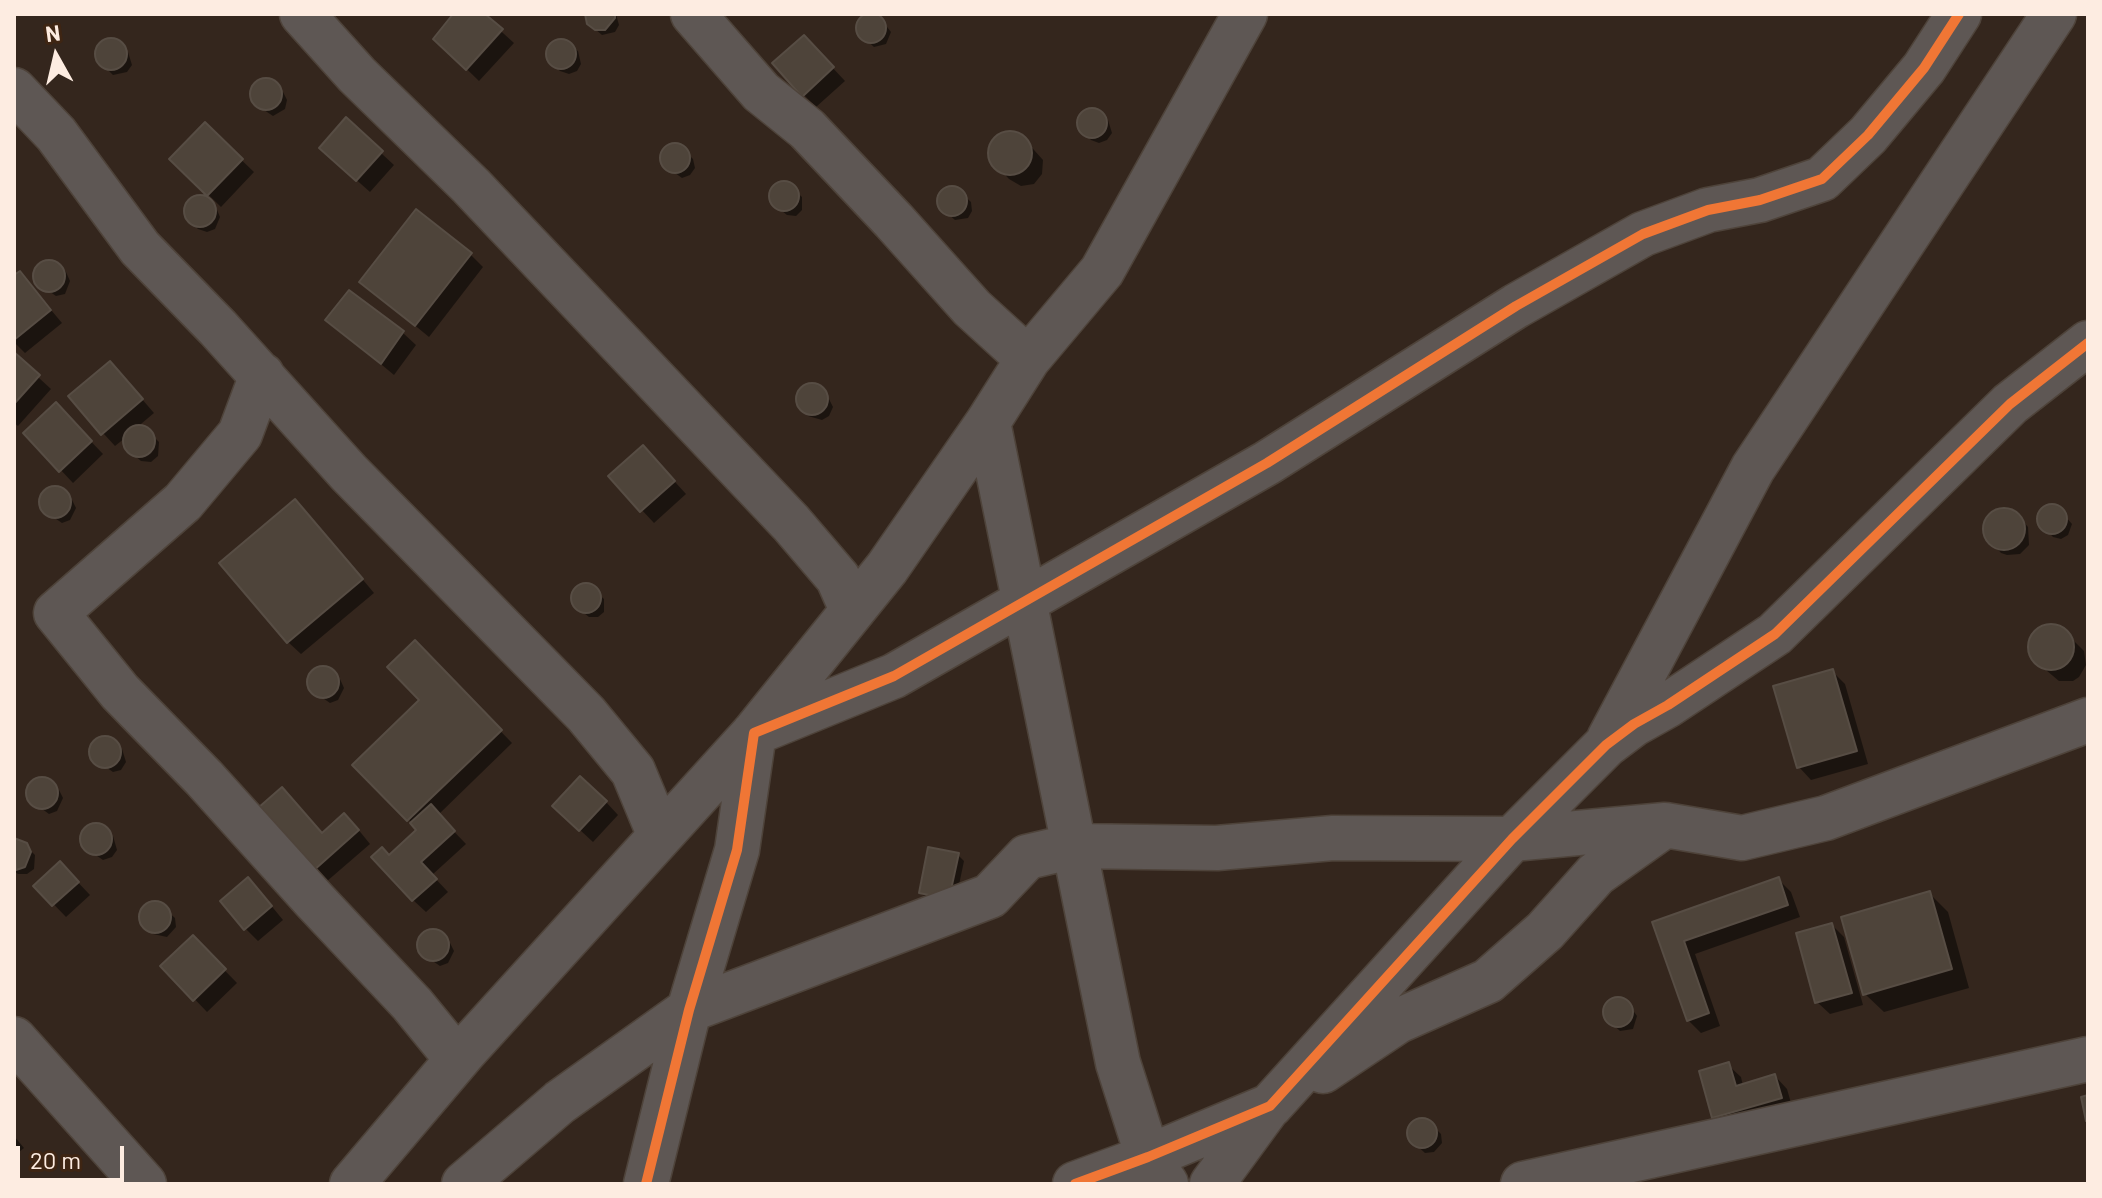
<!DOCTYPE html>
<html>
<head>
<meta charset="utf-8">
<style>
  body { margin:0 }
  #map { position:relative; width:2102px; height:1198px; overflow:hidden; background:#34261d; font-family:Barlow,sans-serif }
  canvas { display:block }
  .frame { position:absolute; inset:0; border:16px solid #fdece1; pointer-events:none }
  .north { position:absolute; left:16px; top:16px; width:80px; height:80px; -webkit-text-stroke:6px #3e2513; paint-order:stroke; rotate:352deg; font-size:22px; font-weight:700; line-height:32px; text-align:center; color:#fdece1 }
  .north::after { content:''; display:block; margin:auto; width:28px; height:36px; background:#fdece1; clip-path:polygon(50% 0,100% 100%,50% 72%,0 100%) }
  .scale { position:absolute; left:16px; top:1146px; width:108px; height:36px; box-sizing:border-box; border:4px solid #fdece1; border-top:0; padding-left:10px; font-size:24px; line-height:28px; white-space:nowrap; color:#fdece1; -webkit-text-stroke:6px #3e2513; paint-order:stroke }
</style>
</head>
<body>
<div id="map">
<canvas width="2102" height="1198"></canvas>
<div class="frame"></div>
<div class="north">N</div>
<div class="scale">20 m</div>
</div>
<script>
const g = document.querySelector('canvas').getContext('2d');
g.lineJoin = 'round';
function fillPath(path, color) { g.fillStyle = color; g.fill(path, 'evenodd'); }
function trace(path, color, width, dash) { g.strokeStyle = color; g.lineWidth = width; g.lineCap = dash ? 'butt' : 'round'; g.setLineDash(dash || []); g.stroke(path); }
const shadow = new Path2D(`
  M456,14H482L514,43L479,81L436,39Z
  M587,14H616L619,25L615,32L602,35L595,29Z
  M873,15L880,18L891,32L886,44L874,47L860,34L858,26L862,18Z
  M114,41L128,52L132,65L127,72L113,75L100,62L98,53L101,45Z
  M564,41L578,51L581,64L577,71L569,74L560,71L554,65L549,52L552,45Z
  M816,50L845,81L816,107L804,95Z
  M269,81L283,92L287,100L285,109L273,116L258,106L253,93L256,85Z
  M1094,110L1108,120L1112,133L1107,140L1099,143L1091,140L1079,126L1083,114Z
  M205,125L254,172L221,207L172,159Z
  M1015,133L1026,141L1043,160L1042,174L1034,184L1021,186L1009,179L992,161L991,149L997,138L1002,135Z
  M669,147H681L693,159L695,168L690,175L682,178L664,165L663,153Z
  M381,153L394,165L370,192L334,160Z
  M786,183L802,197V210L796,216L787,215L773,204L772,190L778,185Z
  M947,190H958L971,202L972,211L968,218L955,220L941,208L939,200Z
  M202,198L215,205L220,217L215,229L207,232L198,229L191,222L186,210L190,202Z
  M470,254L483,267L429,337L361,281Z
  M47,262L60,266L66,272L70,281L65,294L56,296L37,283L35,274L39,266Z
  M20,273L62,323L25,353L14,342V278Z
  M349,293L403,333L416,345L394,375L328,320Z
  M14,355L51,389L18,426L14,423Z
  M122,376L154,413L135,429H146L159,442L158,456L151,462L141,461L134,455L127,448L125,438L115,446L70,397Z
  M812,385L821,388L827,395L833,407L829,416L822,420L808,416L798,400L804,388Z
  M56,405L103,454L73,483L26,433Z
  M655,460L686,494L654,523L610,476Z
  M52,488L65,493L72,500L76,508L70,520L62,523L43,510L41,500L45,492Z
  M2049,507H2057L2072,524L2068,535L2061,539L2053,537L2040,523L2042,511Z
  M2006,510L2018,515L2028,527L2029,545L2020,554L2007,555L2001,553L1986,536V523L1994,513Z
  M308,514L374,593L301,654L288,642Z
  M588,585L604,599V612L598,617H589L575,606L574,592L580,587Z
  M2047,626L2061,628L2084,651L2086,665L2079,677L2073,681H2059L2034,660L2030,646L2035,633Z
  M415,643L512,743L438,815L466,844L432,875L448,892L426,912L413,900L390,858L419,830L355,765L422,700Z
  M325,668L340,679L344,688L338,700L330,703L311,690L309,681L313,672Z
  M1832,671L1845,684L1868,764L1811,780L1799,767Z
  M108,738L122,749L126,762L121,770L113,772L94,759L92,750L96,742Z
  M40,779L52,783L59,790L63,798L57,811L49,814L30,800L28,791L32,783Z
  M606,802L618,815L593,842L567,818Z
  M99,826L113,836L117,850L112,857L103,860L84,847L82,838L86,830Z
  M357,828L370,844L326,882L314,870L322,835Z
  M14,842H22L35,855L34,869L27,874H18L14,871Z
  M958,855L964,861L955,904L927,898L921,893Z
  M72,876L90,895L66,917L36,886Z
  M1779,880L1791,892L1800,917L1695,954L1720,1026L1701,1033L1688,1020L1655,923Z
  M260,892L283,920L258,941L245,928Z
  M1929,893L1948,912L1969,988L1884,1012L1865,994Z
  M158,903L175,918L176,927L167,937L153,934L142,920L143,911L149,905Z
  M1832,925L1844,937L1863,1005L1830,1014L1817,1002Z
  M436,932L450,943L454,951L448,963L440,966L421,953L419,944L423,936Z
  M193,938L237,983L207,1012L163,966Z
  M1620,999L1627,1002L1637,1016L1633,1029L1620,1031L1607,1019L1605,1010L1608,1002Z
  M1728,1065L1741,1077L1743,1086L1775,1076L1787,1089L1793,1110L1727,1129L1714,1117Z
  M1417,1122H1429L1441,1134L1442,1143L1434,1152L1425,1153L1412,1141L1411,1127Z
  M14,1136L24,1148L14,1156Z`);
const building = new Path2D(`
  M856 28a15 15 0 1 1 30 0a15 15 0 1 1-30 0Z
  M453,14H485L503,29L466,70L433,39Z
  M585,14H615V18L605,30H595L587,24Z
  M804,35L834,67L802,97L772,63Z
  M95 54a16 16 0 1 1 32 0a16 16 0 1 1-32 0Z
  M546 54a15 15 0 1 1 30 0a15 15 0 1 1-30 0Z
  M250 94a16 16 0 1 1 32 0a16 16 0 1 1-32 0Z
  M1077 123a15 15 0 1 1 30 0a15 15 0 1 1-30 0Z
  M346,117L383,151L356,181L319,148Z
  M205,122L243,159L207,196L169,159Z
  M988 153a22 22 0 1 1 44 0a22 22 0 1 1-44 0Z
  M660 158a15 15 0 1 1 30 0a15 15 0 1 1-30 0Z
  M769 196a15 15 0 1 1 30 0a15 15 0 1 1-30 0Z
  M937 201a15 15 0 1 1 30 0a15 15 0 1 1-30 0Z
  M184 211a16 16 0 1 1 32 0a16 16 0 1 1-32 0Z
  M416,209L472,253L415,326L359,282Z
  M33 276a16 16 0 1 1 32 0a16 16 0 1 1-32 0Z
  M20,271L51,310L14,340V275Z
  M349,290L404,331L381,364L325,320Z
  M14,352L40,375L14,404Z
  M110,361L143,399L101,435L68,396Z
  M796 399a16 16 0 1 1 32 0a16 16 0 1 1-32 0Z
  M56,402L92,441L59,472L23,433Z
  M123 441a16 16 0 1 1 32 0a16 16 0 1 1-32 0Z
  M643,445L675,481L640,512L608,476Z
  M39 502a16 16 0 1 1 32 0a16 16 0 1 1-32 0Z
  M295,499L363,579L287,643L219,563Z
  M2037 519a15 15 0 1 1 30 0a15 15 0 1 1-30 0Z
  M1983 529a21 21 0 1 1 42 0a21 21 0 1 1-42 0Z
  M571 598a15 15 0 1 1 30 0a15 15 0 1 1-30 0Z
  M2028 647a23 23 0 1 1 46 0a23 23 0 1 1-46 0Z
  M415,640L502,730L407,821L352,765L419,700L387,667Z
  M307 682a16 16 0 1 1 32 0a16 16 0 1 1-32 0Z
  M1833,669L1857,751L1797,768L1773,686Z
  M89 752a16 16 0 1 1 32 0a16 16 0 1 1-32 0Z
  M580,776L607,801L579,831L552,806Z
  M26 793a16 16 0 1 1 32 0a16 16 0 1 1-32 0Z
  M282,787L322,833L344,813L359,830L313,871L258,808Z
  M431,804L455,831L421,862L437,879L412,901L371,857L382,847L389,855L416,830L410,823Z
  M80 839a16 16 0 1 1 32 0a16 16 0 1 1-32 0Z
  M14,838L27,843L31,852L25,867L16,870Z
  M928,847L959,853L949,899L919,893Z
  M60,861L79,882L52,906L33,886Z
  M248,877L272,906L244,930L220,901Z
  M1779,877L1788,905L1684,941L1709,1013L1687,1021L1652,922Z
  M1930,891L1952,969L1863,995L1841,917Z
  M139 917a16 16 0 1 1 32 0a16 16 0 1 1-32 0Z
  M1832,923L1852,993L1815,1003L1796,933Z
  M417 945a16 16 0 1 1 32 0a16 16 0 1 1-32 0Z
  M193,935L226,969L193,1001L160,966Z
  M1603 1012a15 15 0 1 1 30 0a15 15 0 1 1-30 0Z
  M1729,1062L1736,1086L1775,1074L1782,1098L1712,1118L1699,1071Z
  M2088,1095V1120L2086,1121L2081,1097Z
  M1407 1133a15 15 0 1 1 30 0a15 15 0 1 1-30 0Z`);
const minor = new Path2D(`
  M302,14L357,75L471,186L791,523L838,578L852,610
  M693,14L761,92L807,129L894,221L972,308L1028,359
  M14,90L56,134L140,248L218,328L349,473L586,714L633,771L660,836
  M262,375L240,434L183,502L56,613L120,692L204,778L315,901L412,1004L457,1059
  M988,422L1118,1063L1148,1157L1166,1184
  M1609,739L1753,468L2054,14
  M14,1039L144,1184
  M1323,1071L1398,1021L1488,981L1545,931L1596,874L1665,825L1742,838L1826,818L2088,720
  M352,1184L463,1053L754,733L887,568L988,422L1028,359L1102,271L1245,14
  M464,1184L560,1102L689,1010L990,896L1027,857L1074,846L1217,848L1333,838L1512,839L1665,825
  M646,1184L689,1010L737,850L754,733L894,676L1267,463L1516,306L1643,234L1708,210L1760,200L1822,179L1868,135L1924,68L1959,14
  M1075,1184L1148,1157L1270,1106L1512,839L1606,745L1634,724L1668,705L1775,634L2010,404L2088,343
  M1212,1184L1269,1106
  M1523,1184L2088,1059`);
const cycleway = new Path2D(`
  M646,1184L689,1010L737,850L754,733L894,676L1267,463L1516,306L1643,234L1708,210L1760,200L1822,179L1868,135L1924,68L1959,14
  M1075,1184L1148,1157L1270,1106L1512,839L1606,745L1634,724L1668,705L1775,634L2010,404L2088,343`);
fillPath(shadow, '#0007');
fillPath(building, '#4e443a');
trace(building, '#574d44', 2);
trace(minor, '#4e433a', 47);
trace(minor, '#5e5754', 44);
trace(cycleway, '#f07635', 10);
</script>
</body>
</html>
